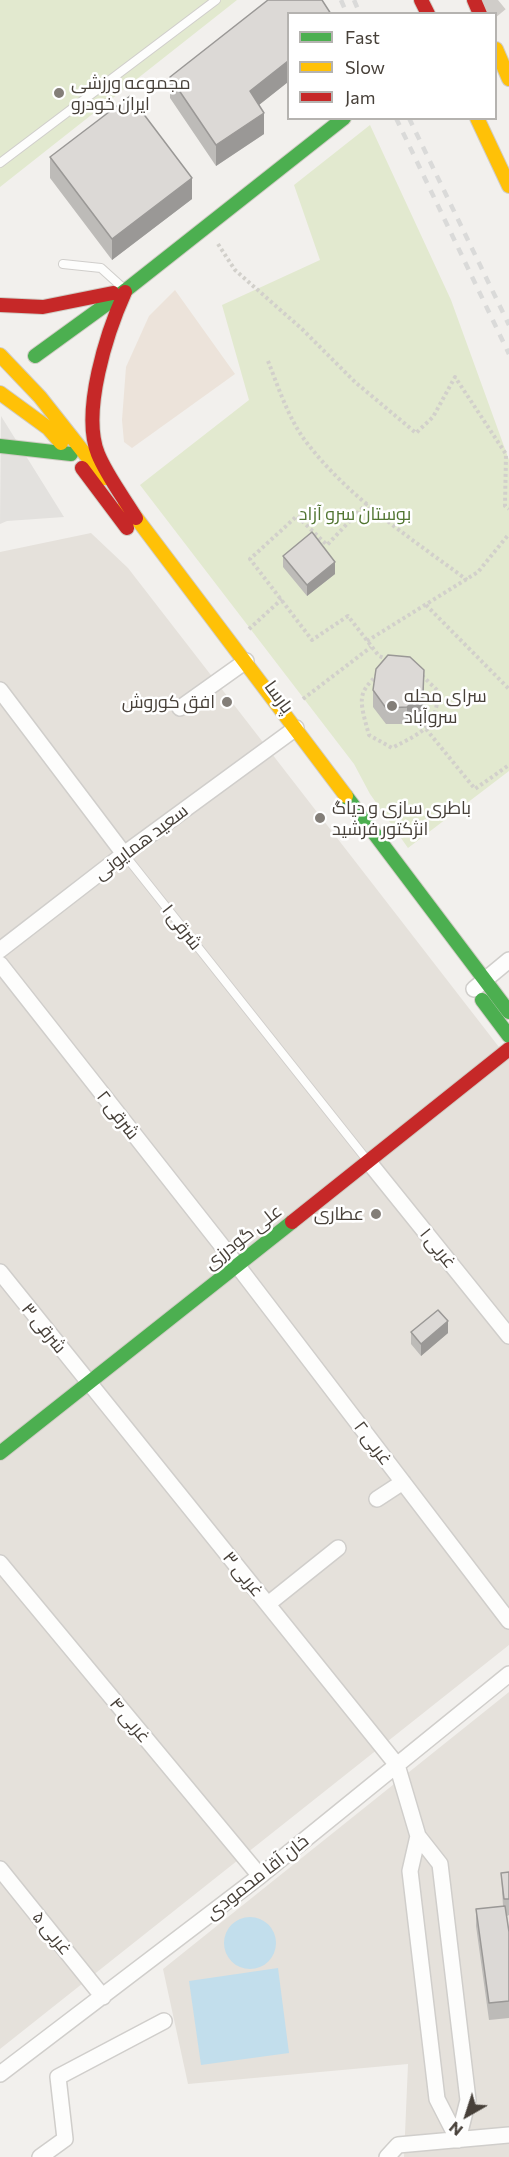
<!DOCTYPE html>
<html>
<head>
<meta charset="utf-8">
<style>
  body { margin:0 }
  #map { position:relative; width:509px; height:2157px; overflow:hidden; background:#f2f0ed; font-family:Commissioner,sans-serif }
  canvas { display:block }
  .legend { position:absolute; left:287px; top:12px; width:210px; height:108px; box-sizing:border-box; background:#fff; border:2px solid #b5b3b0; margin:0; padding:8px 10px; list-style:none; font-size:18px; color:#474039 }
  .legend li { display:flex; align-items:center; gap:12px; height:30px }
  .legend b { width:30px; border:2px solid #b5b3b0 }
  .north { position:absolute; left:437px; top:2085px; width:60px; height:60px; -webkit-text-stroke:4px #fff; paint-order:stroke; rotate:219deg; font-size:16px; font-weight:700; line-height:24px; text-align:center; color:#474039 }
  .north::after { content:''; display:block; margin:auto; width:21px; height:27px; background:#474039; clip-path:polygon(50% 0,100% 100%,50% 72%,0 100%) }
</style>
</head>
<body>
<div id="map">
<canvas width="509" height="2157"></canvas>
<ul class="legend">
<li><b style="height:8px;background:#4caf50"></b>Fast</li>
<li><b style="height:8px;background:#ffc107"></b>Slow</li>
<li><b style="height:8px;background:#c62828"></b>Jam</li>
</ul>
<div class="north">N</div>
</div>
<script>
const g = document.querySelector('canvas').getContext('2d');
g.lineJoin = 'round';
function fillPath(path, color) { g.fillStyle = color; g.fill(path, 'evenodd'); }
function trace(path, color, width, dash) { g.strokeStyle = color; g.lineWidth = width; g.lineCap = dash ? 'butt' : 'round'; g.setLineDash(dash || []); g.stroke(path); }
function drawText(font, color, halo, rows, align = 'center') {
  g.font = font + ' Commissioner,Cairo,sans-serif'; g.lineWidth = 5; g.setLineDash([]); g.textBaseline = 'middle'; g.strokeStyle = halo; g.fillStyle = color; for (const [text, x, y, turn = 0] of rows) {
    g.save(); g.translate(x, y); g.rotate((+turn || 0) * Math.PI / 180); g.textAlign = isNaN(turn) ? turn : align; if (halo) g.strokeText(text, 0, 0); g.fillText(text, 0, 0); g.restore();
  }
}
const residential = new Path2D(`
  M91,533L128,568L509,1060V1645L0,2049V552Z
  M509,1692V2157H404L408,2064L188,2084L163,1969Z`);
const commercial = new Path2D(`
  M175,290L235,374L132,448L124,442L122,420L126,367L149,316Z`);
const green = new Path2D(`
  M0,0H237L0,187Z
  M370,125L451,300L509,460V771L408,848L370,794L354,764L140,485L249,400L222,305L320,260L294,185Z`);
const parking = new Path2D(`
  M1,416L64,517L7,521L0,524Z`);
const water = new Path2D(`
  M224 1943a26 26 0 1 1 52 0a26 26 0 1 1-52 0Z
  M278,1968L289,2053L201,2065L189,1981Z`);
const primaryTunnel = new Path2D(`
  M481,14L498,0`);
const path = new Path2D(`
  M218,244L235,270L302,329L355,382L416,433L433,417L455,377L506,454L505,506L509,509
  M268,361C279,389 289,420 307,443C350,499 412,539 467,580
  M367,503L327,545L297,516L250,559L312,640L348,616L379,656L389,660
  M426,605L509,689
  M249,629L282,599
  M367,641L478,572L509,534
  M391,661L409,663L438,691C437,728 422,732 392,748L369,735C356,689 359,694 391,661Z
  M303,699L371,647
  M426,729L475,789L509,765`);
const lane = new Path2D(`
  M0,163L216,0
  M63,264L101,268L122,287
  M124,854L367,1160`);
const street = new Path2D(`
  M0,690L124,854
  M180,708L246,661
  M0,950L124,854L296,728
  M0,964L237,1265L509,1621
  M474,989L509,960
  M368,1161L509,1336
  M0,1272L397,1765L418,1836L440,1864L468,2100L458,2140
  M377,1499L403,1482
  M0,1563L260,1876
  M268,1604L338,1548
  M418,1836L410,1871L437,2099L458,2140
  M0,1869L103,1997
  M0,2074L260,1876L509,1674
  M40,2157L65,2139L58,2077L164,2021
  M387,2157L398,2145L509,2135`);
const fast = new Path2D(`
  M35,356L126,290L344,118
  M0,446L71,454
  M346,796L509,1012
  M482,1000L509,1036
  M0,1453L292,1222`);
const slow = new Path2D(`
  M496,49L509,79
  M477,118L509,186
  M0,355L40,397L104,478
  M0,393L48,428L61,443
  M125,503L346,796`);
const jam = new Path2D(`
  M421,0L428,14
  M474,0L480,14
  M125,292C107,332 81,412 98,454C107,476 124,498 136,518
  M0,305L43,307L113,293
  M82,468L127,528
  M292,1222L509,1049`);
const rail = new Path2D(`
  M341,0L347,14
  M354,0L360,14
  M396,118L509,354
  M409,118L509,325`);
const wall = new Path2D(`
  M288,14V82L259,105L264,134L216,166L170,98V77Z
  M50,157L192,199L112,260L50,178Z
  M283,556L335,574L307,596L283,567Z
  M424,687L423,709L407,724H386L373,707V690Z
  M411,1332L448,1333L421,1356L411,1344Z
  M509,1872V1915L507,1916L509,1932V2018L489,2020L476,1926V1909L503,1906L501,1873Z`);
const shadedWall = new Path2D(`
  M288,61V82L250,112V91Z
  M264,113V134L216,166V145Z
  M192,178V199L112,260V239Z
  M335,562V574L307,596V585Z
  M424,670L423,709L407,724V707Z
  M448,1321V1333L421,1356V1344Z`);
const building = new Path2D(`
  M268,0H322L331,14H288V61L250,91L264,113L216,145L170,77Z
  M130,96L192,178L112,239L50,157Z
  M312,532L335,562L307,585L283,556Z
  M388,655L410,657L424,670L423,692L407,707L386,708L373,690L376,669Z
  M438,1310L448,1321L421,1344L411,1332Z
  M509,1872V1899H504L501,1873Z
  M505,1906L509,1932V2001L489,2003L476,1909Z`);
const markers = [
  [59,93,6,"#837e78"],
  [227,702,6,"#837e78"],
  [392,706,6,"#837e78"],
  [320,818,6,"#837e78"],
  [376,1214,6,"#837e78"]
];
const poiNames = [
  ["مجموعه ورزشی",71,83],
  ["ایران خودرو",71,104],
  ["سرای محله",404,696],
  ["سروآباد",404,717],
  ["افق کوروش",215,702,"right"],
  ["باطری سازی و دیاگ",332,808],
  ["انژکتور فرشید",332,829],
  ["عطاری",364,1214,"right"]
];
const parkNames = [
  ["بوستان سرو آزاد",355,514]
];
const streetNames = [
  ["پارسا",279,697,54],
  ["سعید همایونی",141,842,-37],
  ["۱ شرقی",182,927,52],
  ["۲ شرقی",118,1115,52],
  ["علی گودرزی",243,1237,-38],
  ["۱ غربی",438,1248,51],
  ["۳ شرقی",44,1328,51],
  ["۲ غربی",373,1443,53],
  ["۳ غربی",243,1574,51],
  ["۴ غربی",130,1720,50],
  ["خان آقا محمودی",257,1877,-38],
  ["۵ غربی",52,1933,51]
];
fillPath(residential, '#e5e1db');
fillPath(commercial, '#ece3da');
fillPath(green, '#e2e9cf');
fillPath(parking, '#e3e1de');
fillPath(water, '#c2deec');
trace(primaryTunnel, '#d0cdc9', 24, [24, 12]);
trace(lane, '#d0cecb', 10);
trace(street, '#d0cecb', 18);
trace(fast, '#d0ccc4', 16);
trace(slow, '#d0ccc4', 16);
trace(jam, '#d0ccc4', 16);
trace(path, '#d2d0cb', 4, [3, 3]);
trace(lane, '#fdfdfc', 8);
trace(street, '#fdfdfc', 15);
trace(fast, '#4caf50', 14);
trace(slow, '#ffc107', 14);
trace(jam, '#c62828', 14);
trace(rail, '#dadad9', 4.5, [8, 8]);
fillPath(wall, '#bdbbb8');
fillPath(shadedWall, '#9a9896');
fillPath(building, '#dcd9d6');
trace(building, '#9a9896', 1.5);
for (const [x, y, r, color] of markers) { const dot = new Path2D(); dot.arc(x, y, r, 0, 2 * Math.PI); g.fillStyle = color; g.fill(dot); trace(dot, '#fff', 2); }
drawText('18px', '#474039', '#fff', poiNames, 'left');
drawText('18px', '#517531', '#fff', parkNames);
drawText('18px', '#474039', '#fff', streetNames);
</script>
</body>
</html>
